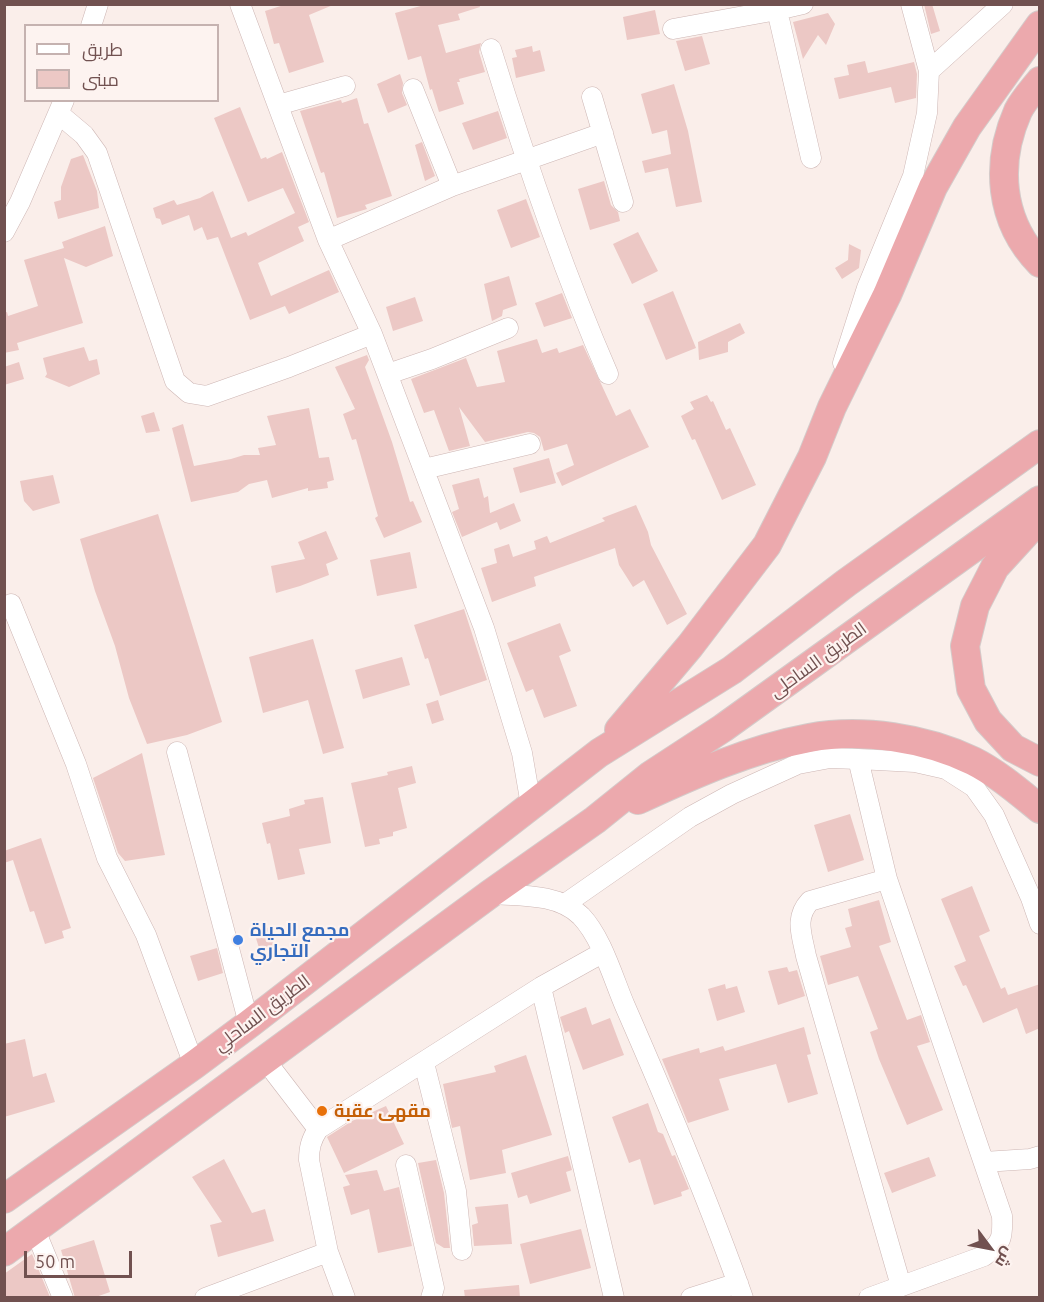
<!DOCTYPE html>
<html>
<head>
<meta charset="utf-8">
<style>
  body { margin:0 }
  #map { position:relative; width:1044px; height:1302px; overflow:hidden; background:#faeeea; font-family:Ubuntu,Cairo,sans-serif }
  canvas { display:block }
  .frame { position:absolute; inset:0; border:6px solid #715150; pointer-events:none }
  .legend { position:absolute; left:24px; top:24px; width:195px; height:78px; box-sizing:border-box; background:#fdf3f0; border:2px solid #c5b2b0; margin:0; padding:8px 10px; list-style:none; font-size:18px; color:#715150 }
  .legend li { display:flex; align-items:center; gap:12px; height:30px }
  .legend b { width:30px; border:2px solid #c5b2b0 }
  .north { position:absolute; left:960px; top:1218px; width:60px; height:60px; -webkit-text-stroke:4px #fdf3f0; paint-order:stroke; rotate:122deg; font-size:16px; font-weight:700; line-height:24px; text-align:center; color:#715150 }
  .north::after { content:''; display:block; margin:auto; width:21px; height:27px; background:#715150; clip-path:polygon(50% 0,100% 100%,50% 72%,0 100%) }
  .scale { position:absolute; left:24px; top:1251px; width:108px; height:27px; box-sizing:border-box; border:3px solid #715150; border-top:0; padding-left:8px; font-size:18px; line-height:21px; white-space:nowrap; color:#715150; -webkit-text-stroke:4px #fdf3f0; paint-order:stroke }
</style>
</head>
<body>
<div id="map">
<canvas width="1044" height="1302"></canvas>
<div class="frame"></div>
<ul class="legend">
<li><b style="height:8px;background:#fff"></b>طريق</li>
<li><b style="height:16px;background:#ecc8c5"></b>مبنى</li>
</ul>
<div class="north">ش</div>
<div class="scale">50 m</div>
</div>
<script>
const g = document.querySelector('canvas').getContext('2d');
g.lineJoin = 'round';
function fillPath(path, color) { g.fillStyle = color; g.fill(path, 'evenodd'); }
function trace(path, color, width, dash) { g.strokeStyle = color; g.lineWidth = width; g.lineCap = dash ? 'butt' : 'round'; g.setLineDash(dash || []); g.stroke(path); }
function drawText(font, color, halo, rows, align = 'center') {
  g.font = font + ' Ubuntu,Cairo,sans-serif'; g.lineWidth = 4.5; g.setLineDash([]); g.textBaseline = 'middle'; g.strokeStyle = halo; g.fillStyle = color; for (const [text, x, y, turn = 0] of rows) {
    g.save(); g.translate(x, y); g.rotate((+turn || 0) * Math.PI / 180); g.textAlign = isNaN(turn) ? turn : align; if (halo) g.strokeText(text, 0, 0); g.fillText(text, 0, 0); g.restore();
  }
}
const building = new Path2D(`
  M287,4L333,5L309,15L324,62L289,73L279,43L274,44L265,11Z
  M428,4H479L480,7L458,14L460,20L438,25L446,53L481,43L479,52L485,72L459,79L460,82H457L464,104L439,112L432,89L430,90L421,56L408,60L395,13Z
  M924,4H932L940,31L931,34Z
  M655,10L660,34L627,40L623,17Z
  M828,13L835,24L826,45L818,35L803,59L793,22Z
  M702,36L710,64L685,71L676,41Z
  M532,46L533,52L540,50L545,71L516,78L512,58L517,57L515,50Z
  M865,61L868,73L914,62L917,74L916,98L895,103L891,87L839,99L834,78L849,75L847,65Z
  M400,74L403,83L402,93L407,105L388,113L377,84Z
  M674,84L688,131L702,202L676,207L668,168L645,173L642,161L671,154L667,130L652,134L641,94Z
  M357,98L364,124L368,123L392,196L365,205L367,209L337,218L324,172L321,173L300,111L341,100L342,103Z
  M240,107L261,159L266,157L267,159L282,152L309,222L298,227L304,241L258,263L271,296L329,270L339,292L289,314L285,306L250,320L218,237L207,240L202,227L194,231L189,215L162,225L160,219L156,218L153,208L174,200L177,205L200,198L213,191L231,238L246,232L248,236L295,213L283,188L248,202L214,118Z
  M498,111L507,138L473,150L462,123Z
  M422,142L435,176L425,181L415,145Z
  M83,155L97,191L99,208L58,219L54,202L61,200V187L71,159Z
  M604,181L611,205L618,212L620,221L590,230L578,189Z
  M526,199L540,237L511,248L497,210Z
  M105,226L113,256L86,267L64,258L83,323L17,343L19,350L4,353V313L7,312L8,316L38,306L24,260L64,248L62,242Z
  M638,232L658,271L632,284L613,244Z
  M849,244L861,250L859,268L842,279L835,268L848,260Z
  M509,276L517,305L503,310L502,316L492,321L484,284Z
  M673,291L696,348L666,360L643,304Z
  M562,293L572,318L544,327L535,303Z
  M415,297L423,321L393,331L386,307Z
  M740,323L745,333L728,342V352L699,360L698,342Z
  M537,339L542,353L557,348L559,353L583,345L616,416L630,409L649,447L562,486L556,473L574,465L567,444L544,451L540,437L534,433L528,432L485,442L459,407L470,446L449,451L434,410L424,413L411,379L466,358L477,387L505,382L497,351Z
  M84,347L89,361L97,359L100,374L69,387L45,377L47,374L43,358Z
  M367,355L369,360L365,367L392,442L410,502L413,501L422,522L384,538L375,518L378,516L356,439L352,440L343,414L355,409L335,367Z
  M19,362L24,379L4,385V367Z
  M707,395L711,402L713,401L726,430L730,428L756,485L722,500L695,439L692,440L681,416L694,409L690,402Z
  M309,408L319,458L329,457L334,480L327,482L328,488L308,491V488L272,498L267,480L249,484L238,492L191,502L172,428L183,424L194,466L231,459L244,455H260L258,448L276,445L267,416Z
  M154,412L160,431L146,433L141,416Z
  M549,458L556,483L520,493L513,468Z
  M53,475L60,503L33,511L24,501L20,481Z
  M479,478L484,498L488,496L490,513L514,503L521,521L500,530L497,522L462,537L452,512L459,509L452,485Z
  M636,505L648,532L651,545L687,614L667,625L644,580L633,587L619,565L615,548L534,577L536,586L492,602L481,568L497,563L494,549L509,544L513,557L536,549L534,541L547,536L550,543L605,521L602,518Z
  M158,514L222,722L187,735L147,744L129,698L115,646L95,591L80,539Z
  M326,531L338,559L326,564L329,575L300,586L276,593L271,566L305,559L298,542Z
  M410,552L417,588L377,596L370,560Z
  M464,609L487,680L440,696L428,658L425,659L414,625Z
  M560,623L571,651L559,656L577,706L544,718L533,689L526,692L507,643Z
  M313,639L344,748L323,754L308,700L263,713L249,657Z
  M402,657L410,685L363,699L355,670Z
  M438,700L444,720L432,724L426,704Z
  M142,753L165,855L125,861L118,853L93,778Z
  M412,766L416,783L398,788L407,828L393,832V836L379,839L380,844L365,847L351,783L388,775L387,772Z
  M323,797L331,843L299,849L305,874L278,880L270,843L267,844L262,823L290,816L289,809L305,804L304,800Z
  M850,814L864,860L828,872L814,825Z
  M41,838L71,928L62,931L64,938L45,944L34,911L30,912L13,860L4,863V851Z
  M972,886L990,931L979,936L1001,989L1005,987L1008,995L1040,984V1028L1026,1034L1017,1008L983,1023L966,985L963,986L954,966L966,961L941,899Z
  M879,900L891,942L879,946L907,1020L921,1015L930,1042L917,1046L943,1110L907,1125L879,1059L870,1032L878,1029L858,976L828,985L820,956L851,947L845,928L852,926L848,909Z
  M270,927L276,945L260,951L254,932Z
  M217,948L223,973L198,981L190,956Z
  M787,967L789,972L797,970L805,996L778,1005L768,971Z
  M725,984L726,989L737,986L745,1012L717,1021L708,989Z
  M586,1007L592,1025L610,1018L624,1055L583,1070L569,1031L565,1033L560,1017Z
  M804,1027L811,1054L807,1055L818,1094L788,1103L776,1064L719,1079L729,1110L688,1123L662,1059L699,1048L700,1053L723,1046L725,1051Z
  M25,1039L33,1077L46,1073L55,1102L4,1117V1044Z
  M526,1055L552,1135L502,1150L506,1173L470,1180L460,1126L452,1128L443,1084L496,1072L494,1066Z
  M648,1103L658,1132L663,1134L672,1156L675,1155L689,1189L681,1192L682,1196L654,1205L640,1159L629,1163L612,1117Z
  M386,1106L404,1144L344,1173L327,1137L352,1121Z
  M568,1156L572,1170L566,1172L571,1191L530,1204L527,1195L518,1198L511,1173Z
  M929,1157L936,1176L892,1193L884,1173Z
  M224,1159L252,1213L265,1209L274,1241L218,1257L210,1225L222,1222L192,1177Z
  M436,1160L444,1193L450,1248H444L436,1243L418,1163Z
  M377,1170L384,1191L399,1187L412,1246L378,1253L369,1209L351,1215L343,1187L350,1185L345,1175Z
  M508,1204L512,1244L474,1246L472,1225L478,1223L475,1207Z
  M581,1229L591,1268L530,1284L520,1244Z
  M94,1240L110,1292L93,1298H75L61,1250Z
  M32,1254L50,1297L4,1298V1274Z
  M519,1285L520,1298H465L464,1290Z`);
const minor = new Path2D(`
  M240,4L328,240L372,334L484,628L522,753L531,805
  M803,4L777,10L811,158
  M91,26L98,4
  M673,29L777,10
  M491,49C525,159 562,268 608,374
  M929,71L1003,4
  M413,89L452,186
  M592,97L623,202
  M278,105L345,86
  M59,114L84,135L97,153L175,381L189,393L207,396L289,367L372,334
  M4,232L20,202L64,100
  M328,240L452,186L603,133
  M843,363L867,288L913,176L927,113L929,71L911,4
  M388,374L432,359L508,328
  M424,469L530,444
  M11,604L76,764L107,858L146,935L194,1065
  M177,752L249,1024
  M858,759L915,762L946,769L974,787L994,815L1031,898L1040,924
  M887,879L810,901C794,918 802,935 806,956L901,1286
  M490,894C520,896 558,893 581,916C602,938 613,978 625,1006C667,1102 708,1199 743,1298
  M565,904L690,817L732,794L798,764L830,758L858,759L887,879L1002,1216C1003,1238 1002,1243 984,1256L869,1298
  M541,987L614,1298
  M265,1060L318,1129C311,1140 309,1148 309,1160L328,1252L345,1298
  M424,1063L456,1191L462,1250
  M318,1129L541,987L602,953
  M984,1162L1030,1159L1040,1156
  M406,1165L434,1288L431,1298
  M35,1230L63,1298
  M205,1298L328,1252
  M691,1298L738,1283`);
const highway = new Path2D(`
  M1040,81C1032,91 1023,101 1018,111C995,163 999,221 1040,263
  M1040,518L995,567L975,606L965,646L971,689L988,721L1013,748L1040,762
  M619,730L690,646L767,545L812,457L832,407L887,295L933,187L967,127L1040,25
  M638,800C692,775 750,749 809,738C862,728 925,738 973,761C997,773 1019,792 1040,809
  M4,1199L194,1065L249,1024L599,753L732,670L846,583L1040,444
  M4,1252L490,894L595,820L651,775L723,728L1040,500`);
const markers = [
  [238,940,6,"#3f7fe0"],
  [322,1111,6,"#e8710a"]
];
const streetNames = [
  ["الطريق الساحلى",818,660,-36],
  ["الطريق الساحلي",262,1013,-37]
];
const shopNames = [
  ["مجمع الحياة",250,930],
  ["التجاري",250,951]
];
const foodNames = [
  ["مقهى عقبة",334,1111]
];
fillPath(building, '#ecc8c5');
trace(minor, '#cdb6b4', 21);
trace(highway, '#d4cbca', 30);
trace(minor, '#fff', 20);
trace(highway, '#eca9ad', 28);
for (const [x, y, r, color] of markers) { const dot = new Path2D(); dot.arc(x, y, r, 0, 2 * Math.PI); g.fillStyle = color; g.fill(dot); trace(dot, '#fdf3f0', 2); }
drawText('18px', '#715150', '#fdf3f0', streetNames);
drawText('bold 18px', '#366cbe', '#fdf3f0', shopNames, 'left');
drawText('bold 18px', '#c56008', '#fdf3f0', foodNames, 'left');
</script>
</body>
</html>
